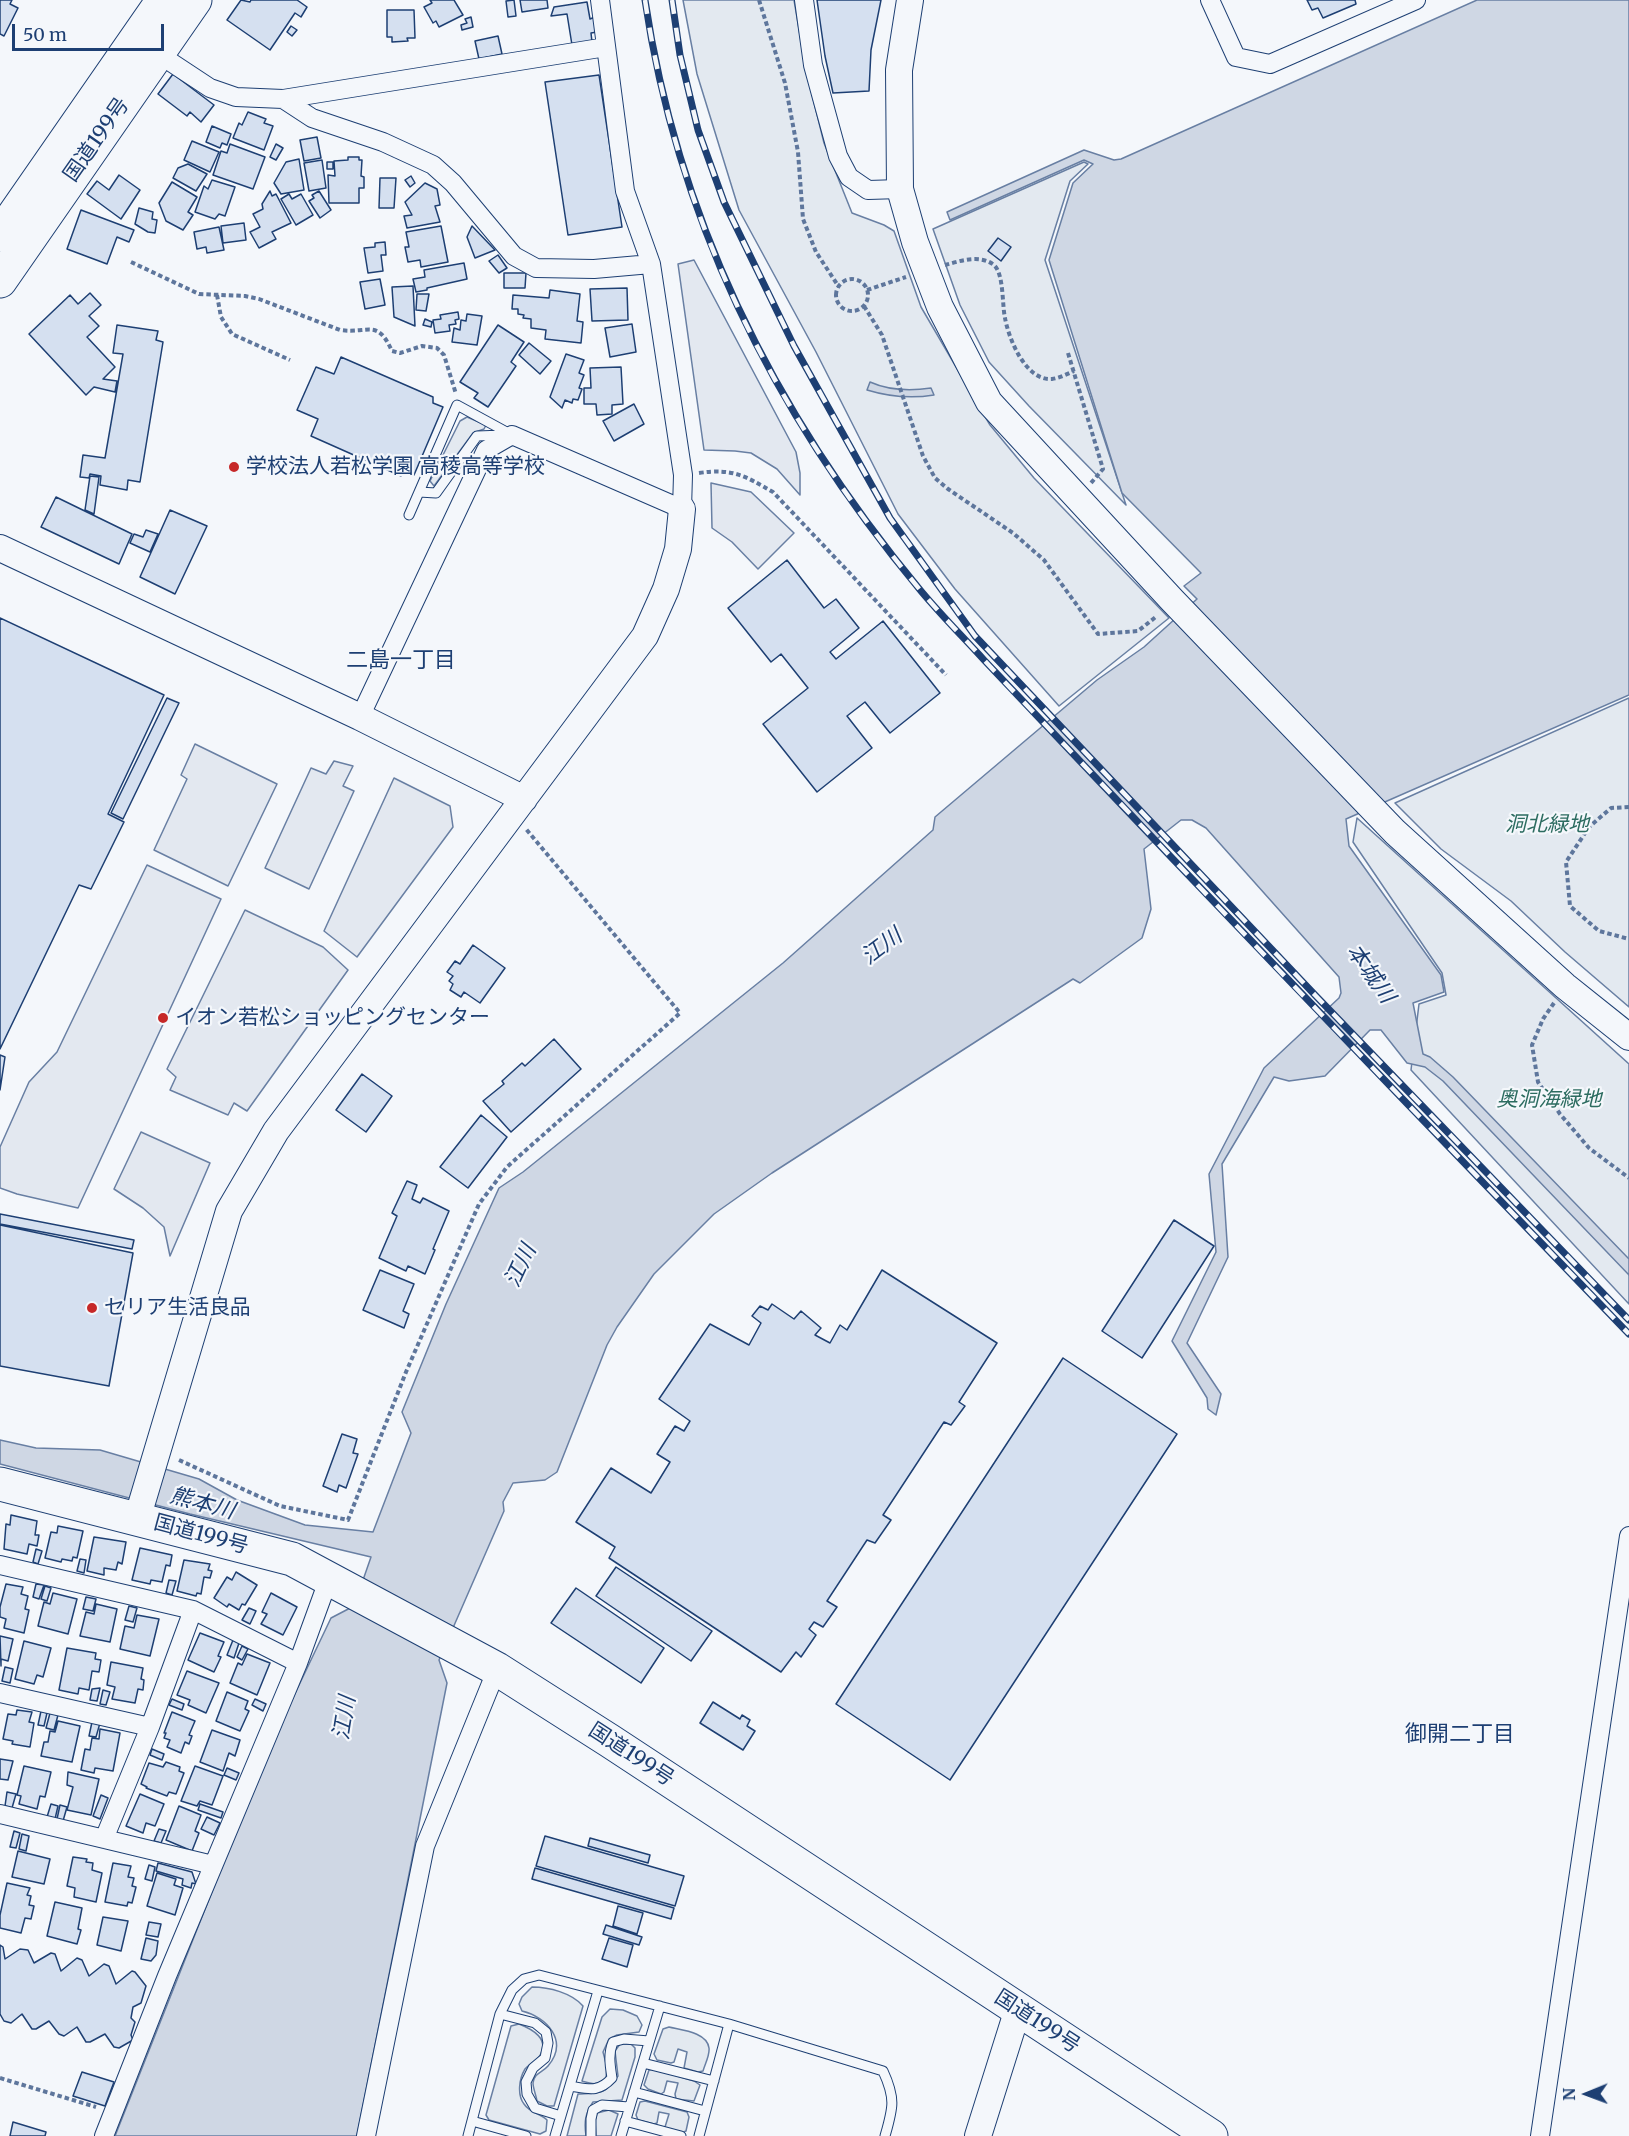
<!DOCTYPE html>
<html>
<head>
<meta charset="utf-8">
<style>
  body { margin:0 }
  #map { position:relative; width:1629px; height:2136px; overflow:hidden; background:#f4f7fb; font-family:Merriweather,serif }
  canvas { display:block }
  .north { position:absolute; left:1557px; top:2064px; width:60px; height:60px; -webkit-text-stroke:4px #f4f7fb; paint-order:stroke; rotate:269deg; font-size:16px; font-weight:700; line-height:24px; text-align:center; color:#1d3f73 }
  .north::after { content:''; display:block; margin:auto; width:21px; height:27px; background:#1d3f73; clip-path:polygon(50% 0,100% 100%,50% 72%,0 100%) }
  .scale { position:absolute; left:12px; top:24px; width:152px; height:27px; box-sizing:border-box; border:3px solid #1d3f73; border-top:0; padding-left:8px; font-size:18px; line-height:21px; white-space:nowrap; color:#1d3f73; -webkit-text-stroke:4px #f4f7fb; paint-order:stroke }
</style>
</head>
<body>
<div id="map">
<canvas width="1629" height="2136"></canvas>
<div class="north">N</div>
<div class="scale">50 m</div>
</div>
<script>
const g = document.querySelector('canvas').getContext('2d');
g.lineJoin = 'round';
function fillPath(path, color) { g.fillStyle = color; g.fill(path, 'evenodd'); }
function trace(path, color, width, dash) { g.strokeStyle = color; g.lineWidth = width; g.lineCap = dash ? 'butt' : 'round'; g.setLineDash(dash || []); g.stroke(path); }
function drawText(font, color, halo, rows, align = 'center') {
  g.font = font + ' Merriweather,"Noto Sans JP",serif'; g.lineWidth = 4.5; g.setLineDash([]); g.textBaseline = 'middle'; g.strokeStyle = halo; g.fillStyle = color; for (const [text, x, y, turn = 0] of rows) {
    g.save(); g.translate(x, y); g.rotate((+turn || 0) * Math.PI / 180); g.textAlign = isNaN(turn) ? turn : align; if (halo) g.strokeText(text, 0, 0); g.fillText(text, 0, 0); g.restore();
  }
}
const green = new Path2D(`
  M683,0H794L806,70L824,143L852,213L884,225L894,231L921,307L990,425L1034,478L1169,618L1059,706L955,589L898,514L816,352L739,210L697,74Z
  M1084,162L1088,164L1070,181L1045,260L1126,505L1029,406L989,362L960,305L933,229Z
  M467,417L486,425L484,429L473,433L434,486L430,481L460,421Z
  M1629,698V1007L1565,952L1511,901L1441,849L1395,803Z
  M1357,818L1629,1064V1304L1411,1070L1419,1004L1446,995L1442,973L1353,842Z
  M532,1987C549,1987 572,1993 583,2006L554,2106H547L537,2101C536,2095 533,2088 533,2083C534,2073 543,2072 548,2066C569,2041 547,2017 522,2011L519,2004L522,1997Z
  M610,2009L623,2010L637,2016L642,2025L639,2032L617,2035L609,2039L603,2052L607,2067L606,2078C598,2086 592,2084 582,2081L602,2017Z
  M519,2024C532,2029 551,2039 539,2057C536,2062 529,2064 525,2069C519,2079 517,2095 524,2104C530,2113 540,2113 547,2120L546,2131L540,2134L489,2120L486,2115L511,2026Z
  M669,2027C681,2030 707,2032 709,2048C710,2055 705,2064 703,2071L698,2072L684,2068L687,2052L678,2049L674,2062L671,2063L657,2060L654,2054L663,2029Z
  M620,2044H631L635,2048V2057L622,2100L593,2102C585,2114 584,2122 586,2136H567L578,2094C601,2093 604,2095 618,2076L615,2051Z
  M654,2069L694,2081L700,2085L694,2101L676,2099L675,2094L678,2083L667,2081L664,2092L661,2094L648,2089L644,2085L649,2070Z
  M645,2101L687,2112L689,2117L686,2131L681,2133L668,2130L665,2127L669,2114L659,2112L657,2123L654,2124L638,2120L636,2115L640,2102Z
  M609,2110L618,2114L611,2136H596L595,2121L597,2113Z`);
const parking = new Path2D(`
  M694,260L796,452L800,473V495L777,469L751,453L735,451L704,450L678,264Z
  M711,483L751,492L794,533L758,569L732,542L712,528Z
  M195,744L277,784L228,886L154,850L187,779L181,775Z
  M334,761L353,766L343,786L354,791L309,889L265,868L311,768L326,774Z
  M394,778L450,806L453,827L357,957L324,931Z
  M147,865L221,899L78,1208L17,1194L0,1188V1147L29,1082L57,1052Z
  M245,910L323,947L348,970L247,1111L234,1103L228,1115L170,1090L176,1077L167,1069Z
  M141,1132L210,1163L170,1256L164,1227L143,1208L114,1189Z`);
const water = new Path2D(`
  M1477,0H1629V695L1346,819L1349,846L1441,975L1444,992L1413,1003L1423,1054L1430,1057L1453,1077L1629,1259V1275L1443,1081L1425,1067L1407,1063L1381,1030H1370L1325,1076L1289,1081L1274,1077L1222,1164L1228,1257L1187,1343L1221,1394L1216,1415L1208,1409L1207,1398L1172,1341L1216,1252L1209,1174L1264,1068L1339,998L1341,993L1339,977L1206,828L1192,820H1181L1144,849L1151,909L1142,938L1080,983L1073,979L772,1173L714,1214L654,1274L617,1327L607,1345L557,1472L545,1480L513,1483L503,1502L504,1511L439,1660L447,1683L357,2136H115L269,1748L331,1618L354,1606L371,1557L190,1514L0,1464V1440L36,1448L100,1450L199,1479L237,1500L305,1525L373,1532L411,1433L402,1412L446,1304L499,1188L523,1172L783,963L933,830L935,817L1097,680L1144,647L1197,599L1184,586L1201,573L1122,493L1049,260L1073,183L1093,164L1084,160L950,220L947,212L1084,150L1114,160L1121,159Z
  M870,382C890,391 910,391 931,388L934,395C910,399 890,397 867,390Z`);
const building = new Path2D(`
  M0,0H12L10,4L18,8L4,36L0,34Z
  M241,0L250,2L251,0H297L307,7L301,17L295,13L270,50L227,20Z
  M430,0H454L463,15L439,27L436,21L433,23L424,7L432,3Z
  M514,0L516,16L508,17L506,1Z
  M520,0H547L548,8L522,12Z
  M817,0H881L871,50L869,91L833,93L825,56Z
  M1307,0H1355L1356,4L1323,18L1318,8L1312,10Z
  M587,2L590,19L595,17L597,32L591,33L592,42L572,45L567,14L551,16L554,7Z
  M387,10H414L415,38H407L408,41L392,42V37H387Z
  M471,17L473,27L462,30L461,25L467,23L465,19Z
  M291,26L297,30L292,36L287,32Z
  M498,36L502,54L479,59L475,41Z
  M173,74L214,105L201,122L190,112L187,116L158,94Z
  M599,75L622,227L568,235L545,82Z
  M248,112L266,119L264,123L273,126L264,150L233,138L239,123L242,125Z
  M212,126L231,134L227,145L222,143L220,148L206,142Z
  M317,137L321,158L304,161L300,140Z
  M192,141L219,152L210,172L184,160Z
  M230,144L265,157L253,189L213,175L221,151L227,153Z
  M276,144L283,148L276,160L270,157Z
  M348,157H359V160H362L361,176L364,177V188H359V203H329L328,175L335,176L334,161L348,160Z
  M299,159L304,190L281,194L274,183L286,162Z
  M322,160L326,188L309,191L304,163Z
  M327,162H333V169H327Z
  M188,164L207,174L196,191L173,178L178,168Z
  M119,175L140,190L121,219L87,194L97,181L109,190Z
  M411,176L415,183L410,187L405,180Z
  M380,178H396L394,208H379Z
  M212,180L235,187L225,216L219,214L215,219L195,212L204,186L208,189Z
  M172,182L197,197L188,212L193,215L183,230L166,221L159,203Z
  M425,183L437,189L440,205L435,206L440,222L407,228L404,216L412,215L405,202Z
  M270,191L272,196L276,194L291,223L272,232L276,239L259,248L250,232L260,227L253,214L263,209L262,204Z
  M319,191L331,210L320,218L309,201L314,198L312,195Z
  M289,194L292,199L301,194L313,215L296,225L281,199Z
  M139,208L153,212L152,219L157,220L155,233L148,232L135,224Z
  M81,210L134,230L129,242L117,237L107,264L67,249Z
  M244,223L246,240L223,243L221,226Z
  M441,226L448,262L421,267L420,260L408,262L405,247H409L406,232Z
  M472,226L495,250L475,258L467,237Z
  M219,227L224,250L207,253L206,247L197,249L194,232Z
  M998,238L1011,247L1001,261L988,251Z
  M385,242L386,255H381L383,271L368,273L364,248L375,247V243Z
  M498,255L507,268L499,273L489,261Z
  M464,263L467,279L427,288V290L416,292L413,279L425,277L424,270Z
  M504,273H526L525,288H504Z
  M380,279L385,305L365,309L360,282Z
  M413,286L415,326L394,317L392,287Z
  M627,288L628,320L592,321L590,289Z
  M550,290L580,294L577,321L583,322L581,343L545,339L546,330L531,328V319L523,318L524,315L518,314V309H512L513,295L549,298Z
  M90,293L101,305L89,316L99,326L87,337L115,367L103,379L117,381L115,392L94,387L86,395L29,334L70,295L78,304Z
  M417,294H429L426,311L416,310Z
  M458,312L459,319L455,320L456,324L449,325L450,331L435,333L433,320L441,319L440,315Z
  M467,314L482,316L477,345L452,342L454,328L460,330L461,320L466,321Z
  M425,319L432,322L431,327L423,325Z
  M632,324L636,352L610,357L605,328Z
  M117,325L158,331L156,340L163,342L140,482L128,480L127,490L100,485L101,476L90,474L89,478L80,477L83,455L105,458L123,354L113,353Z
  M498,325L524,342L511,362L516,366L488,407L474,398L478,393L460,382Z
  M529,343L551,361L540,374L519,355Z
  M566,354L584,360L579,373L584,375L579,388L582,389L578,400L573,399L572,403L565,400L562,408L550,397Z
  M341,357L433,397V403L443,407L414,475L404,469L401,476L311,436L318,419L297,410L316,367L334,374Z
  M621,367L623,404L612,405V414L597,415L596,404H584V388H591L590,368Z
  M634,404L644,424L614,441L603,421Z
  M90,476L99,477L94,514L85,510Z
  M56,497L132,534L119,564L41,527Z
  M170,510L207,526L175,594L140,577Z
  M146,530L158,534L150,552L130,543L134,534L143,537Z
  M787,560L824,608L836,599L859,628L830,652L836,659L883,621L940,693L890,733L865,702L847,716L872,748L817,792L763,724L808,688L781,654L771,662L728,608Z
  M0,618L164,695L108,814L124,822L91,889L79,885L0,1049Z
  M167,698L179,703L123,819L111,813Z
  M473,945L505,968L480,1003L464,992L461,997L450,990L453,984L449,981L453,976L447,972L455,961L460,964Z
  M554,1039L581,1069L511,1132L483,1101L504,1084L502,1081L522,1063L525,1066Z
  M0,1055L5,1057L0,1090Z
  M362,1074L392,1096L366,1132L336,1110Z
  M481,1115L507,1137L468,1188L440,1167Z
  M407,1181L417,1185L412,1199L420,1203L423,1198L449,1211L433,1249L435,1250L425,1274L408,1266L406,1271L379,1258L397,1216L392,1213Z
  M0,1214L134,1240L132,1249L0,1224Z
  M1174,1220L1214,1246L1142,1358L1102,1331Z
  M0,1225L133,1253L109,1386L0,1366Z
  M380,1270L414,1284L403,1311L409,1314L404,1328L363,1310Z
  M882,1270L997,1343L959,1402L965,1406L951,1425L944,1422L883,1515L891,1520L875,1543L867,1540L827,1601L837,1607L823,1627L814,1622L809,1629L816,1635L801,1657L796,1652L781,1672L609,1558L615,1547L576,1522L611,1468L651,1493L670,1462L657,1454L675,1426L684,1431L690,1421L659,1399L710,1324L749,1345L761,1323L752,1316L760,1306L768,1310L772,1304L794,1319L801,1311L821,1328L815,1335L830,1343L840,1325L847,1330Z
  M1063,1358L1177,1434L950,1780L836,1704Z
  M342,1434L357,1439L353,1453L358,1454L346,1488L339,1485L337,1492L323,1486Z
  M11,1515L37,1521L35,1535H39L37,1546L29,1544L27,1554L4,1549L6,1524L10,1525Z
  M58,1526L83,1531L77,1558L73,1557L72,1561L62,1559L61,1562L45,1558L51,1532L57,1533Z
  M94,1537L126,1542L122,1564L118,1562L116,1570L104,1568V1575L87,1571Z
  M140,1548L172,1555L170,1566L166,1565L162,1582L151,1580L150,1584L132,1580Z
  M36,1549L42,1551L38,1564L33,1562Z
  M80,1559L86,1560L84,1573L77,1571Z
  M184,1560L210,1564L208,1570L212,1571L210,1578L204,1577L201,1594L197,1593L196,1596L177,1591Z
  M616,1567L712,1631L691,1661L596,1596Z
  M236,1572L257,1585L245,1605L242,1604L239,1610L229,1604L227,1607L214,1598L227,1577L232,1580Z
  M169,1580L176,1581L172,1595L166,1593Z
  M6,1584L23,1587L21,1594L28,1596L25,1609L29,1610L24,1633L4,1628L6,1619L0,1617V1607Z
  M36,1584L44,1585L39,1599L33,1597Z
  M45,1586L51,1588L47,1601L41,1599Z
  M576,1588L664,1648L641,1683L551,1623Z
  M53,1593L77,1599L68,1634L38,1626L44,1602L50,1604Z
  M271,1593L297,1607L283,1635L261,1624L267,1614L262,1612Z
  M86,1597L96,1599L93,1611L83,1609Z
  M96,1604L117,1609L110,1642L80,1636L86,1612L94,1614Z
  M129,1606L137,1608L133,1622L125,1620Z
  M249,1608L256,1611L250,1624L242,1620Z
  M137,1615L159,1619L150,1656L120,1649L125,1626L134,1628Z
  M200,1633L224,1642L218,1656L221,1657L214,1672L188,1660Z
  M0,1636L13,1639L8,1661L1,1659V1666Z
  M233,1640L239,1643L234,1658L227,1655Z
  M24,1641L51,1648L43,1677L37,1675L34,1684L15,1679Z
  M242,1646L248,1649L242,1660L237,1657Z
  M67,1648L96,1653L95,1659L101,1660L99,1672L92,1671L89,1690L79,1688L78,1694L59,1690Z
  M247,1654L270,1663L257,1695L230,1683L238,1663L242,1665Z
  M111,1662L143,1668L141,1679L144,1680L143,1690L138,1689L135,1703L112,1699L115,1687L107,1685Z
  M5,1667L13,1669L10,1683L2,1681Z
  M187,1671L219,1683L206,1713L188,1705L190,1700L177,1695Z
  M100,1688L97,1701L90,1700L92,1689Z
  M103,1690L110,1692L106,1705L100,1704Z
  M227,1692L248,1701L245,1709L249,1711L240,1731L216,1721Z
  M172,1699L184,1704L182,1710L169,1705Z
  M255,1699L266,1704L263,1711L252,1705Z
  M713,1702L740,1719L742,1715L750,1720L747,1726L755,1731L743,1750L700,1723Z
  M17,1710L32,1712L29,1722L34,1723L30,1747L12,1744L13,1741L3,1739L8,1714L16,1715Z
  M41,1711L47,1713L44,1726L38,1725Z
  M172,1712L195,1721L189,1735L192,1736L189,1744L185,1742L181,1753L167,1747L170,1740L164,1738L166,1733H164Z
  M50,1713L58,1715L54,1730L46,1728Z
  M58,1721L80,1726L72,1762L41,1756L44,1742H48L50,1731L55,1732Z
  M92,1722L100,1723L96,1737L89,1736Z
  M100,1729L120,1733L113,1771L95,1768L94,1773L81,1770L85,1749L90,1750L92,1738L99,1739Z
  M212,1730L240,1740L235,1756L229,1753L223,1771L200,1762Z
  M152,1749L164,1754L162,1760L150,1755Z
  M0,1759L13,1761L8,1780L0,1779Z
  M166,1762L180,1767L179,1771L184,1773L176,1794L169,1792L167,1796L146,1788L147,1787L141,1784L149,1763L163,1767Z
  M24,1766L51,1772L45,1797L40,1796L37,1809L19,1804L21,1796L17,1795Z
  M195,1766L223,1776L212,1805L200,1801L197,1806L181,1801Z
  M227,1768L239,1773L236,1780L224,1775Z
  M68,1772L99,1779L91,1815L67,1810L73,1787L67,1785Z
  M7,1792L16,1794L12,1808L5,1806Z
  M140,1794L164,1804L155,1826L146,1823L143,1833L126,1826Z
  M101,1795L108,1798L100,1819L93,1816Z
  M51,1804L58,1806L55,1819L47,1817Z
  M200,1804L223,1812L221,1818L198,1810Z
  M60,1805L67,1807L63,1821L57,1819Z
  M179,1806L201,1815L195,1831L199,1833L192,1851L166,1840Z
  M207,1817L220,1823L214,1835L201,1829Z
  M159,1829L166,1831L161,1843L154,1841Z
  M14,1831L20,1833L16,1848L10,1847Z
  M22,1834L29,1836L26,1851L19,1849Z
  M545,1836L684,1876L675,1906L536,1866Z
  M590,1838L650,1855L648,1863L588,1846Z
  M18,1851L50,1859L44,1884L12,1877Z
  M73,1857L87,1859L86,1862L93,1863L92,1870L102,1873L96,1902L74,1897L75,1888L67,1886Z
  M113,1863L131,1866L128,1877L134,1878L132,1886L136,1887L132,1903L128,1902L127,1906L105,1902Z
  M158,1863L192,1872L196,1884L192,1883L191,1888L182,1885L183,1879L156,1871Z
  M149,1865L155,1867L152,1881L145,1879Z
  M535,1868L674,1908L671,1919L532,1879Z
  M157,1873L176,1879L174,1885L183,1888L175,1915L147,1906Z
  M7,1883L30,1888L27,1895L31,1896L29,1905L34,1906L31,1919L25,1918L21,1933L0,1928V1915Z
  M55,1902L82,1908L78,1929L81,1930L77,1944L47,1936Z
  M618,1906L643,1913L637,1934L613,1926Z
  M103,1917L128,1921L121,1951L97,1945Z
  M149,1922L161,1924L158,1937L146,1935Z
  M606,1925L642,1937L639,1945L603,1934Z
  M146,1938L158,1941L156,1955L151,1961L141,1959Z
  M609,1938L633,1945L627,1967L602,1959Z
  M0,1945L3,1947L5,1959L20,1949L28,1950L34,1963L51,1953L55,1954L61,1971L77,1958L82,1960L89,1976L104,1964L109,1966L116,1984L132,1971L135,1972L146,1986L141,2003L133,2007L131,2018L135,2022L131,2035L133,2040L119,2048L114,2047L105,2034L90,2042H86L77,2027L64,2036L59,2034L49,2021L36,2029H32L22,2014L11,2023L4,2021L0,2014Z
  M82,2072L114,2082L105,2106L73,2096Z
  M13,2122L46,2132L45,2136H10Z`);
const path = new Path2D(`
  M759,0L785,83L798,152L803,219L816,252L839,287
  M131,262L199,294L245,296L259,299L340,330C369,334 377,318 392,351L400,353L422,346L437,348L444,355L456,394
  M945,265C960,261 980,254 994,265C1004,274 1002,305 1005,318C1009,340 1026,381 1052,379C1060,378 1067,374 1074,371
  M836 295a16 16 0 1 1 32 0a16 16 0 1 1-32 0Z
  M867,290L906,277
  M217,295L221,317L232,334L290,360
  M864,306L882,335L923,456L935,478L948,489L1013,533L1044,560L1098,634L1138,631L1157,616
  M1068,353L1103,469L1091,483
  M699,473C733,468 745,476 773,492L946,675
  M1629,807L1611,808L1589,827L1566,862L1570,906L1599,931L1629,939
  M1554,1003L1543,1019L1532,1045L1538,1082L1560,1114L1589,1148L1629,1178
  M179,1460L280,1506L348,1520L406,1372L479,1204L507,1167L680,1013L526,829
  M0,2078L96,2107`);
const lane = new Path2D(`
  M419,492L436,493L477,436L504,435
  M409,515L457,405L512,435
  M500,2014L535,2023L546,2032L548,2043L545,2058L533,2068L526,2082L527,2094L535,2108L561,2116
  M643,2063L714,2081
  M570,2086C589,2089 598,2093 612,2078C610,2065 608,2054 613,2042L624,2039L649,2041
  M634,2092L705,2111
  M472,2121L526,2136
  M625,2121L681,2136
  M468,2136L500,2014L512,1990L524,1979L539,1975L729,2024L883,2071C896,2099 893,2108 885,2136
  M555,2136L598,1991
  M591,2136V2119L593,2110L602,2105L629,2107
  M621,2136L660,2006
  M699,2136L729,2024`);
const street = new Path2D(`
  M804,0L813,65L838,156L849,177L868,190L900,189
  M1210,0L1236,57L1270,64L1416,0
  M157,53L210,88L236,97L283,99L606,47
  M283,99L312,118L383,142L433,165L453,183L514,256L536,268L594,269L651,264
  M360,717L486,450L512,435L682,509L683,475L651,264L625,191L600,0
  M0,1565L193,1610L298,1663
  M0,1693L150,1727
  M0,1814L213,1865
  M104,1839L150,1727L193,1610
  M104,2136L167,1976L298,1663L329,1578
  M366,2136L425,1846L497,1669
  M1540,2136L1629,1536`);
const secondary = new Path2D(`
  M910,0L899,70L900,189L915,242L940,307L989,402L1172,600L1395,832L1565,986L1629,1037
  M0,548L360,717L524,799
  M137,1519L229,1211L276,1131L645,636L666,589L678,549L682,509
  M978,2136L1018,2009`);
const highway = new Path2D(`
  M0,235L163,0
  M0,281L195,0
  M0,1484L292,1559L497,1669L610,1741L1211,2136`);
const rail = new Path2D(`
  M645,0C678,224 777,418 921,591C941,615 963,637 984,660C1046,726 1109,791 1171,857C1323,1017 1476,1175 1629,1334
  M672,0L680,55L698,130L724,202L794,346L890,518L975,636L1315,995L1629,1320`);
const markers = [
  [234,467,6,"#c62828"],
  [163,1018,6,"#c62828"],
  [92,1308,6,"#c62828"]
];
const streetNames = [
  ["国道199号",97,140,-55],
  ["国道199号",201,1535,15],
  ["国道199号",631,1755,33],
  ["国道199号",1037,2022,33]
];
const poiNames = [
  ["学校法人若松学園 高稜高等学校",246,467],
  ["イオン若松ショッピングセンター",175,1018],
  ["セリア生活良品",104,1308]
];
const parkNames = [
  ["洞北緑地",1547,825],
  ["奥洞海緑地",1549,1100]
];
const neighbourhoodNames = [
  ["二島一丁目",401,661],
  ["御開二丁目",1460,1735]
];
const waterNames = [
  ["江川",882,947,-37],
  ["本城川",1370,974,55],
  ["江川",521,1266,-65],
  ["熊本川",202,1504,15],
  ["江川",345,1718,-81]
];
fillPath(green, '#e3e9f0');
trace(green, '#687fa3', 1.5);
fillPath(parking, '#e3e8f0');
trace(parking, '#687fa3', 1.5);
fillPath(water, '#cfd7e4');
trace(water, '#687fa3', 1.5);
fillPath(building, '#d5e0f0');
trace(building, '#1d3f73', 1.5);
trace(lane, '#1d3f73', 11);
trace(street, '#1d3f73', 20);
trace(secondary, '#1d3f73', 28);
trace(highway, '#1d3f73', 35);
trace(path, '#5e769c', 4, [4.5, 3]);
trace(lane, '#f4f7fb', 9);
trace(street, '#f4f7fb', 18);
trace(secondary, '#f4f7fb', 26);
trace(highway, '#f4f7fb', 33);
trace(rail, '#1d3f73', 7);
trace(rail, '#f4f7fb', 4.5, [14]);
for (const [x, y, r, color] of markers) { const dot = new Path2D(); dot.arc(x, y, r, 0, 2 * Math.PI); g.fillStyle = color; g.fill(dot); trace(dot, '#f4f7fb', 2); }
drawText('21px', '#1d3f73', '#f4f7fb', streetNames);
drawText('21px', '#1d3f73', '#f4f7fb', poiNames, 'left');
drawText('italic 21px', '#2c6c60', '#f4f7fb', parkNames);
drawText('22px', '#1d3f73', '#f4f7fb', neighbourhoodNames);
drawText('italic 22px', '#1d3f73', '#f4f7fb', waterNames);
</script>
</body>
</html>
